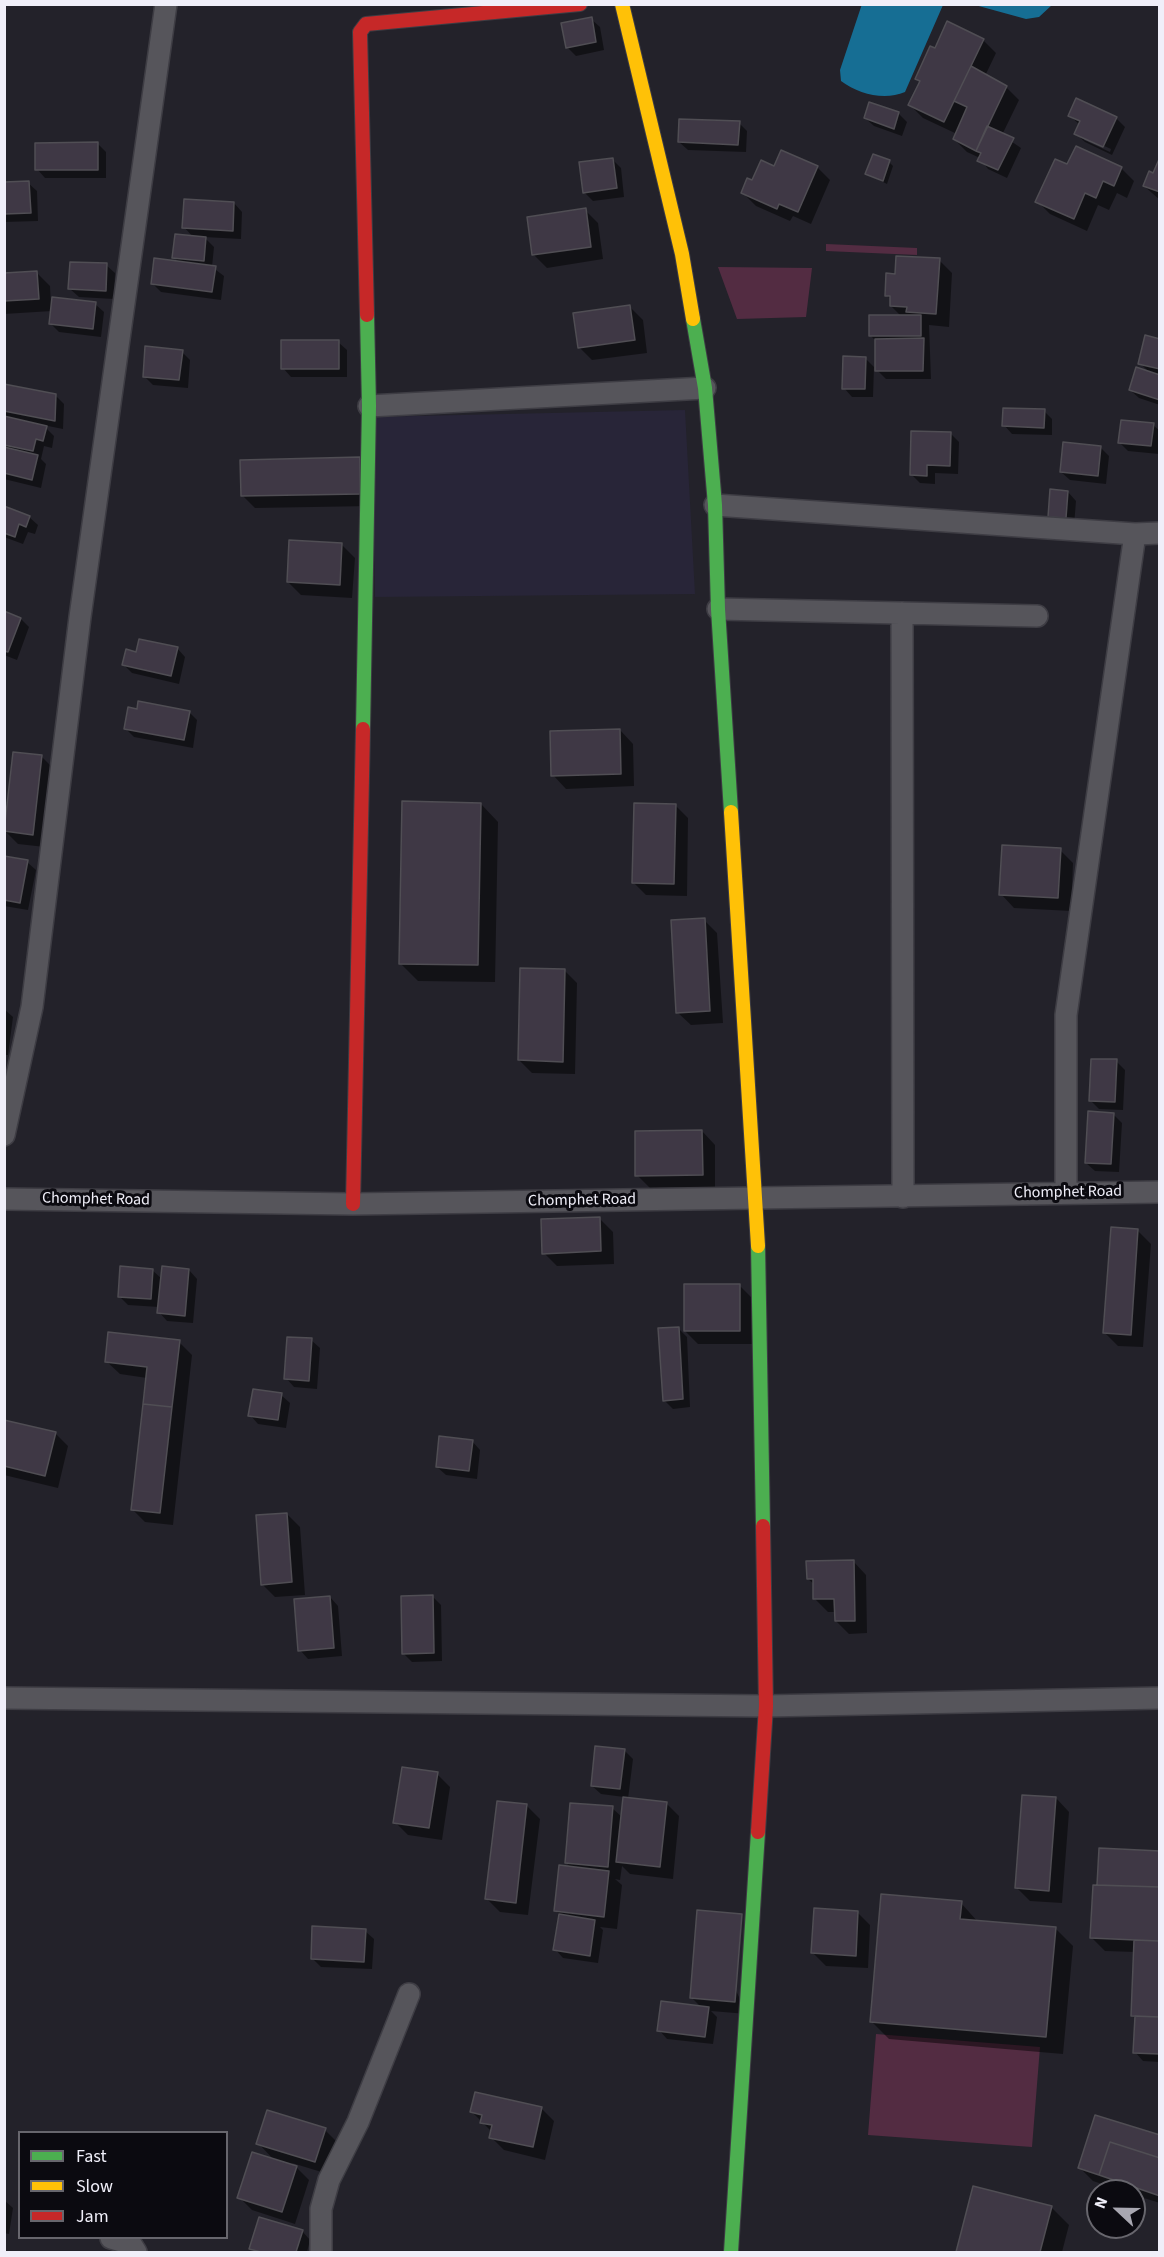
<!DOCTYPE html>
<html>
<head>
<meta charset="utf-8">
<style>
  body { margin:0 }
  #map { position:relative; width:1164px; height:2257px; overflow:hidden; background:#23222a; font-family:"Source Sans 3",sans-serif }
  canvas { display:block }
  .frame { position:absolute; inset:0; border:6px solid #f0eff9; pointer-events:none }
  .legend { position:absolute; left:18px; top:2131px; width:210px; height:108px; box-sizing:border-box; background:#0b0a10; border:2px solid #67666d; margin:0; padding:8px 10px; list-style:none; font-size:18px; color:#f0eff9 }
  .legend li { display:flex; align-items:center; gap:12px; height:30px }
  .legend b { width:30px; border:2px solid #67666d }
  .north { position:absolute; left:1086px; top:2179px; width:60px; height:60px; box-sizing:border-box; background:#0b0a10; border:2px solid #67666d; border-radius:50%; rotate:292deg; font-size:16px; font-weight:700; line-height:24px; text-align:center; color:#f0eff9 }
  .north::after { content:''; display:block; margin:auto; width:21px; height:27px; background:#a8a7b1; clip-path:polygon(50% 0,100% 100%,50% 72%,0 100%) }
</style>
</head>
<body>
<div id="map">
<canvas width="1164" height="2257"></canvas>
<div class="frame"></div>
<ul class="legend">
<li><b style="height:8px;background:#4caf50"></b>Fast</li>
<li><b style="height:8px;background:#ffc107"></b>Slow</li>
<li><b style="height:8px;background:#c62828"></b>Jam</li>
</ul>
<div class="north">N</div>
</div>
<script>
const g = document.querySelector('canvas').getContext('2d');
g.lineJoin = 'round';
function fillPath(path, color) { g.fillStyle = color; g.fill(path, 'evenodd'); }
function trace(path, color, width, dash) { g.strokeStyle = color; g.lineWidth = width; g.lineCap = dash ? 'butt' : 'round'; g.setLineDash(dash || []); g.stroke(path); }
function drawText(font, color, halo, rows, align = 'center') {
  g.font = font + ' "Source Sans 3",sans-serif'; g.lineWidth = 6; g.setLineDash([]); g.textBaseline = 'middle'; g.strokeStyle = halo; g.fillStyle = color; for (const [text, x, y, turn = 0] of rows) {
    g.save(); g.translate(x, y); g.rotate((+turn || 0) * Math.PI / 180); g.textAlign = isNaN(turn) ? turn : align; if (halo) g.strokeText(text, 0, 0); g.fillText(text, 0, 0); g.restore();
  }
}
const built = new Path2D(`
  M685,410L695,594L375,597L372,417Z`);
const green = new Path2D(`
  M826,244L917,248V255L826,251Z
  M718,267L812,268L806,317L737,319Z
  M876,2034L1040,2047L1032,2147L868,2135Z`);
const water = new Path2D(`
  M862,4L943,5L905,92C884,101 859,94 841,81L840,70Z
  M975,5H1052L1039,17L1026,19Z`);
const shadow = new Path2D(`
  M591,19L600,27L604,50L576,56L567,47Z
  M983,40L996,53L985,76L1006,87L1019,100L1002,135L1021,148L1007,178L988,169L980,158L967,152L954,139L957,134L923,118L910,105L921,82L917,79Z
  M898,113L907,122L902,136L874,126L865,118Z
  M1070,116L1116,118L1125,127L1112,155L1085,142L1076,134L1080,125ZM1084,137L1111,149L1110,152L1084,140Z
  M739,123L747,131L746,152L688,150L679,142Z
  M98,144L106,152V178H45L37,169Z
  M612,159L621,168L624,197L593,201L584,192Z
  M1160,161V200L1144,186L1154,175Z
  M889,162L893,166L887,184L867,174Z
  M1068,166L1121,168L1134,181L1127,198L1117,193L1109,210L1098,205L1087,231L1050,214L1037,201Z
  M817,167L830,180L811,224L793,216L790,221L756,206L743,193L753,182L775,168Z
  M28,183L37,191L38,221L4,222V184Z
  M234,203L242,212L241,239L204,237L214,247L212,267L224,276L221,300L161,292L153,284L180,263L174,257L193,237L184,227Z
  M585,210L598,223L603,259L547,268L534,255Z
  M939,260L952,273L949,327L929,325L931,379H886L877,370V342L870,335L902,317L891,306L892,300L886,295L896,276Z
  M106,265L115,273L114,299L79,297L70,289Z
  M37,273L50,286L51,305L95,304L104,312L101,337L59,332L51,324L52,311L4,314V275Z
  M630,307L643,320L647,353L592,360L579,347Z
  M1160,340V405L1139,398L1130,390L1150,373L1140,363Z
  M338,342L347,350V377H291L283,368Z
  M182,352L190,360L188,388L153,385L144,376Z
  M865,358L874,367L873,397H852L844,388Z
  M4,385L56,396L64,404L63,429L43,425L54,436L52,448L44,446L41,459L46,464L41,488L4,479Z
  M1044,411L1052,419V435L1012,434L1004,425Z
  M1153,425L1160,431L1159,454L1128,451L1120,443Z
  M951,434L959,442L958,474L935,473V484L920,483L911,474Z
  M1100,447L1109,456L1106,484L1070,480L1061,472Z
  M359,459L372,506L255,508L242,495Z
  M1068,492L1076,501L1074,526L1058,525L1050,517Z
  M4,508L29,517L38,525L35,534L28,532L23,544L4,537Z
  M342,545L355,558L352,598L301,595L288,582Z
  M4,613L21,619L29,627L17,660L4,655Z
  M177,648L185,657L179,684L132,673L124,665L137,653Z
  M138,711L189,712L197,720L193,748L134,737L126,729Z
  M620,730L633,744L634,786L566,789L553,775Z
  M42,757L55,770L45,847L18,844L5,831Z
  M481,804L498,822L495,982L418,981L400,963Z
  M675,805L688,818L687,896L646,895L633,882Z
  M1060,850L1073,863L1071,911L1014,908L1001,894Z
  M4,857L27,862L36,870L28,910L4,906Z
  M704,920L717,933L723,1023L691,1025L677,1012Z
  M564,970L577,983L575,1074L532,1073L519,1060Z
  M4,1009L13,1017L8,1055H4Z
  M1116,1061L1125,1070L1123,1110L1099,1109L1091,1101Z
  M1113,1114L1122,1123L1119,1172L1095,1171L1086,1163Z
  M702,1131L715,1145V1187L650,1188L637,1175Z
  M600,1219L613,1232L614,1264L557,1266L544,1253Z
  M1138,1231L1151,1244L1143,1347L1118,1346L1105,1333Z
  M152,1270L162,1279L189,1270L197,1279L193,1323L167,1321L159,1312V1307L128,1305L120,1297Z
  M739,1285L752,1298L753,1344H698L685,1331Z
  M678,1328L687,1337L690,1407L673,1409L664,1400Z
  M311,1340L320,1348L317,1389L294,1387L286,1378Z
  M179,1342L192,1355L173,1525L145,1522L132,1509L147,1378L120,1374L106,1361Z
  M281,1395L290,1403L286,1428L258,1424L250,1415Z
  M4,1421L55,1433L68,1446L58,1488L4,1475Z
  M472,1441L480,1450L477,1479L446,1475L437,1467Z
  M287,1514L300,1527L305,1595L275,1597L262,1584Z
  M853,1561L866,1575L867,1633L849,1634L836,1621V1612H828L815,1599V1585L808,1579Z
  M330,1597L338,1606L342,1656L308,1659L300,1650Z
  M433,1597L441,1605L442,1661L412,1662L403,1653Z
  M624,1750L633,1759L628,1799L666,1803L679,1816L673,1879L630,1874L622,1866L620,1880L615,1879L622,1885L617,1929L600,1927L603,1930L598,1963L563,1958L555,1949L560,1915L556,1911L572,1868L566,1863L612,1808L622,1817L624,1797L601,1794L592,1786Z
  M437,1774L450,1787L442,1840L408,1835L395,1822Z
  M1056,1798L1069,1812L1062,1903L1030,1901L1017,1888Z
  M527,1806L540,1819L528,1915L500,1912L487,1899Z
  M1100,1850L1160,1853V2062L1143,2061L1135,2052L1136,2019L1132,2016L1135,1952L1105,1951L1092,1938Z
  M961,1903L978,1922L1056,1929L1073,1946L1063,2054L889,2039L872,2022Z
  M699,1912L747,2014L711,2011L717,2017L713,2044L667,2039L659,2030L702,2008L692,1998Z
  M857,1912L870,1925L868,1968L826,1966L813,1953Z
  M365,1931L374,1939L372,1969L321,1967L312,1958Z
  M541,2108L554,2121L545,2160L504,2150L491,2137L492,2132L472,2112Z
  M325,2130L338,2143L328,2174L292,2163L309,2180L295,2224L252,2210L239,2197L275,2161L258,2143Z
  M1160,2137V2203L1134,2195V2191H1123L1093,2181L1080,2168Z
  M974,2188L1051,2207L1069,2225L1062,2252H958Z
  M4,2200L13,2208L9,2234L4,2233Z
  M302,2231L310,2240L307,2252H255L251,2249Z`);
const building = new Path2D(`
  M592,17L596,42L566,48L561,23Z
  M947,21L984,39L944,122L908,105L920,81L915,79L930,46L935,48Z
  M971,66L1007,86L976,151L953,139L967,107L954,101Z
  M1076,98L1117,117L1103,147L1074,134L1080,121L1068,116Z
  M869,102L899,112L894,129L864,118Z
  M679,119L740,121L738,145L678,142Z
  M987,126L1014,138L998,170L977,161L981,153L976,151Z
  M98,142V170H35V143Z
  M1076,146L1122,167L1114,186L1103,181L1096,198L1085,193L1074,219L1035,202L1055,159L1067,164Z
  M781,150L818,166L798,212L779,204L777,209L741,193L747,178L752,180L761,160L774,166Z
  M873,154L890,160L883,181L865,174Z
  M1160,157V192L1143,186L1149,171L1153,173Z
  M613,158L617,188L583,193L579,162Z
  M29,181L31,213L4,214V182Z
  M184,199L234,202L233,231L182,228Z
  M586,208L591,247L532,255L527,217Z
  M175,234L206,237L204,261L172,258Z
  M896,256L940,258L936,314L906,312L907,307L890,306V296H885L886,273L895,274Z
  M154,258L216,266L212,292L151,284Z
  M70,262L107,263L106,291L68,289Z
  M37,271L39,299L4,301V273Z
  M52,297L96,302L93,329L49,324Z
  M630,305L635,340L578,348L573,313Z
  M869,315H921V336H869Z
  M1145,335L1160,339V369L1138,364Z
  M924,338L923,371H875V339Z
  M281,340H339V369H281Z
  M145,346L183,350L179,380L143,377Z
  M843,356L866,357L865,389H842Z
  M1136,367L1160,375V400L1129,390Z
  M4,384L56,394L55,421L4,411Z
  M1003,408L1045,409L1044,428L1002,426Z
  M4,416L47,426L43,441L36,439L33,451L4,445Z
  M1121,420L1154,423L1151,446L1118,443Z
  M911,431L951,432L950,466L927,465V476L910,475Z
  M1063,442L1101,446L1098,476L1060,472Z
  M4,447L38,455L32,480L4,473Z
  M360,457V494L241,496L240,460Z
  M1050,489L1068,491L1066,518L1048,517Z
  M4,506L30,516L26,527L19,524L15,537L4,533Z
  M289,540L342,543L340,585L287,582Z
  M4,611L21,618L8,652L4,651Z
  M139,639L178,647L171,676L122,665L126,649L136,652Z
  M138,701L190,711L184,740L124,729L128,707L137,709Z
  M620,729L621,774L551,776L550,731Z
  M13,752L42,755L33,835L4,831Z
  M402,801L481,803L478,965L399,964Z
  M634,803L676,804L674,884L632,883Z
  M1002,845L1061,848L1058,898L999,895Z
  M4,856L28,860L20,903L4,900Z
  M705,918L710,1011L676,1013L671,920Z
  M520,968L565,969L563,1062L518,1060Z
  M1091,1059H1117L1115,1102L1089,1101Z
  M1088,1111L1114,1113L1111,1164L1085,1163Z
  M702,1130L703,1175L635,1176V1131Z
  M600,1217L601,1251L542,1254L541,1219Z
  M1111,1227L1138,1229L1131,1335L1103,1333Z
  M120,1266L153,1269L151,1299L118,1297Z
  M162,1266L189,1269L185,1316L157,1313Z
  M684,1284H740V1331H684Z
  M679,1327L683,1399L663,1401L658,1328Z
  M108,1332L180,1340L172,1407L143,1404L147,1367L105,1362Z
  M287,1337L312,1338L309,1381L284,1379Z
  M253,1389L282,1393L278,1420L248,1416Z
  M143,1404L172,1407L160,1513L131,1510Z
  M4,1420L56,1432L45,1476L4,1466Z
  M439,1436L473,1440L469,1471L436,1467Z
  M287,1513L292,1582L261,1585L256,1515Z
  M854,1560L855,1621H835L834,1599H813V1579H807L806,1561Z
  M433,1595L434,1653L402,1654L401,1596Z
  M330,1596L334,1648L298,1651L294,1599Z
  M595,1746L625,1749L620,1789L591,1786Z
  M402,1767L438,1772L429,1828L393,1823Z
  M1022,1795L1056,1797L1049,1891L1015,1888Z
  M623,1797L667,1802L660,1867L616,1862Z
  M497,1801L527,1804L516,1903L485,1899Z
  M570,1803L613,1806L608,1867L565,1863Z
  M1099,1848L1160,1851V1887L1097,1885Z
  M559,1865L609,1871L604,1917L554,1911Z
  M1093,1885L1160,1887L1159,1941L1090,1938Z
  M881,1894L962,1901L960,1919L1056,1927L1046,2037L870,2022Z
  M814,1908L858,1911L856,1956L811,1953Z
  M697,1910L742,1914L735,2002L690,1998Z
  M559,1914L595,1920L590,1956L553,1950Z
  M1160,1920V2017L1131,2016L1134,1940L1159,1941Z
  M312,1926L366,1929L364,1962L311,1959Z
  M661,2001L709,2007L705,2037L657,2031Z
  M1135,2016L1160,2017V2054L1133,2053Z
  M475,2092L542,2107L533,2147L489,2138L492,2125L480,2123L482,2115L470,2112Z
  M267,2110L326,2128L315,2162L256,2144Z
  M1095,2115L1160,2135V2158L1110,2142L1099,2175L1078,2168Z
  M1110,2142L1160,2158V2196L1099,2175Z
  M252,2152L297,2166L282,2212L237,2198Z
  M973,2186L1052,2206L1040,2252H956Z
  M259,2217L303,2230L296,2252H261L249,2249Z`);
const street = new Path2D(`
  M369,406L705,388
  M715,505L1135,534L1160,533
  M718,609L1037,616
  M902,613L903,1197
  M4,1135L32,1007L80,617L166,4
  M1066,1193V1015L1135,534
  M4,1199L353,1204L1160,1192
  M4,1698L766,1706L1160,1698
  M111,2238L131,2244L136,2252
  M321,2252V2209L329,2180L358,2122L409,1994`);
const fast = new Path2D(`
  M693,319L705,388L715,505L718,609L731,812
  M363,729L369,406L367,315
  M758,1246L763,1526
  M731,2252L758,1832`);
const slow = new Path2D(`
  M622,4L682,254L693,319
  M731,812L758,1246`);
const jam = new Path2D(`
  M367,315L360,32L366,24L580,4
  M353,1204L363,729
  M758,1832L766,1706L763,1526`);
const streetNames = [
  ["Chomphet Road",1068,1193,-1],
  ["Chomphet Road",96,1200,1],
  ["Chomphet Road",582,1201,-1]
];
fillPath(built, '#282538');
fillPath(green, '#532c42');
fillPath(water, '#166e94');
fillPath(shadow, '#0007');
fillPath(building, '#3f3845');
trace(building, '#504e54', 1.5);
trace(street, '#3e3d44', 24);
trace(fast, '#3e3d44', 16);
trace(slow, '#3e3d44', 16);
trace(jam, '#3e3d44', 16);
trace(street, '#56555b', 21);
trace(fast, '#4caf50', 14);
trace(slow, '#ffc107', 14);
trace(jam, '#c62828', 14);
drawText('16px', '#f0eff9', '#0b0a10', streetNames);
</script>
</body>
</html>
